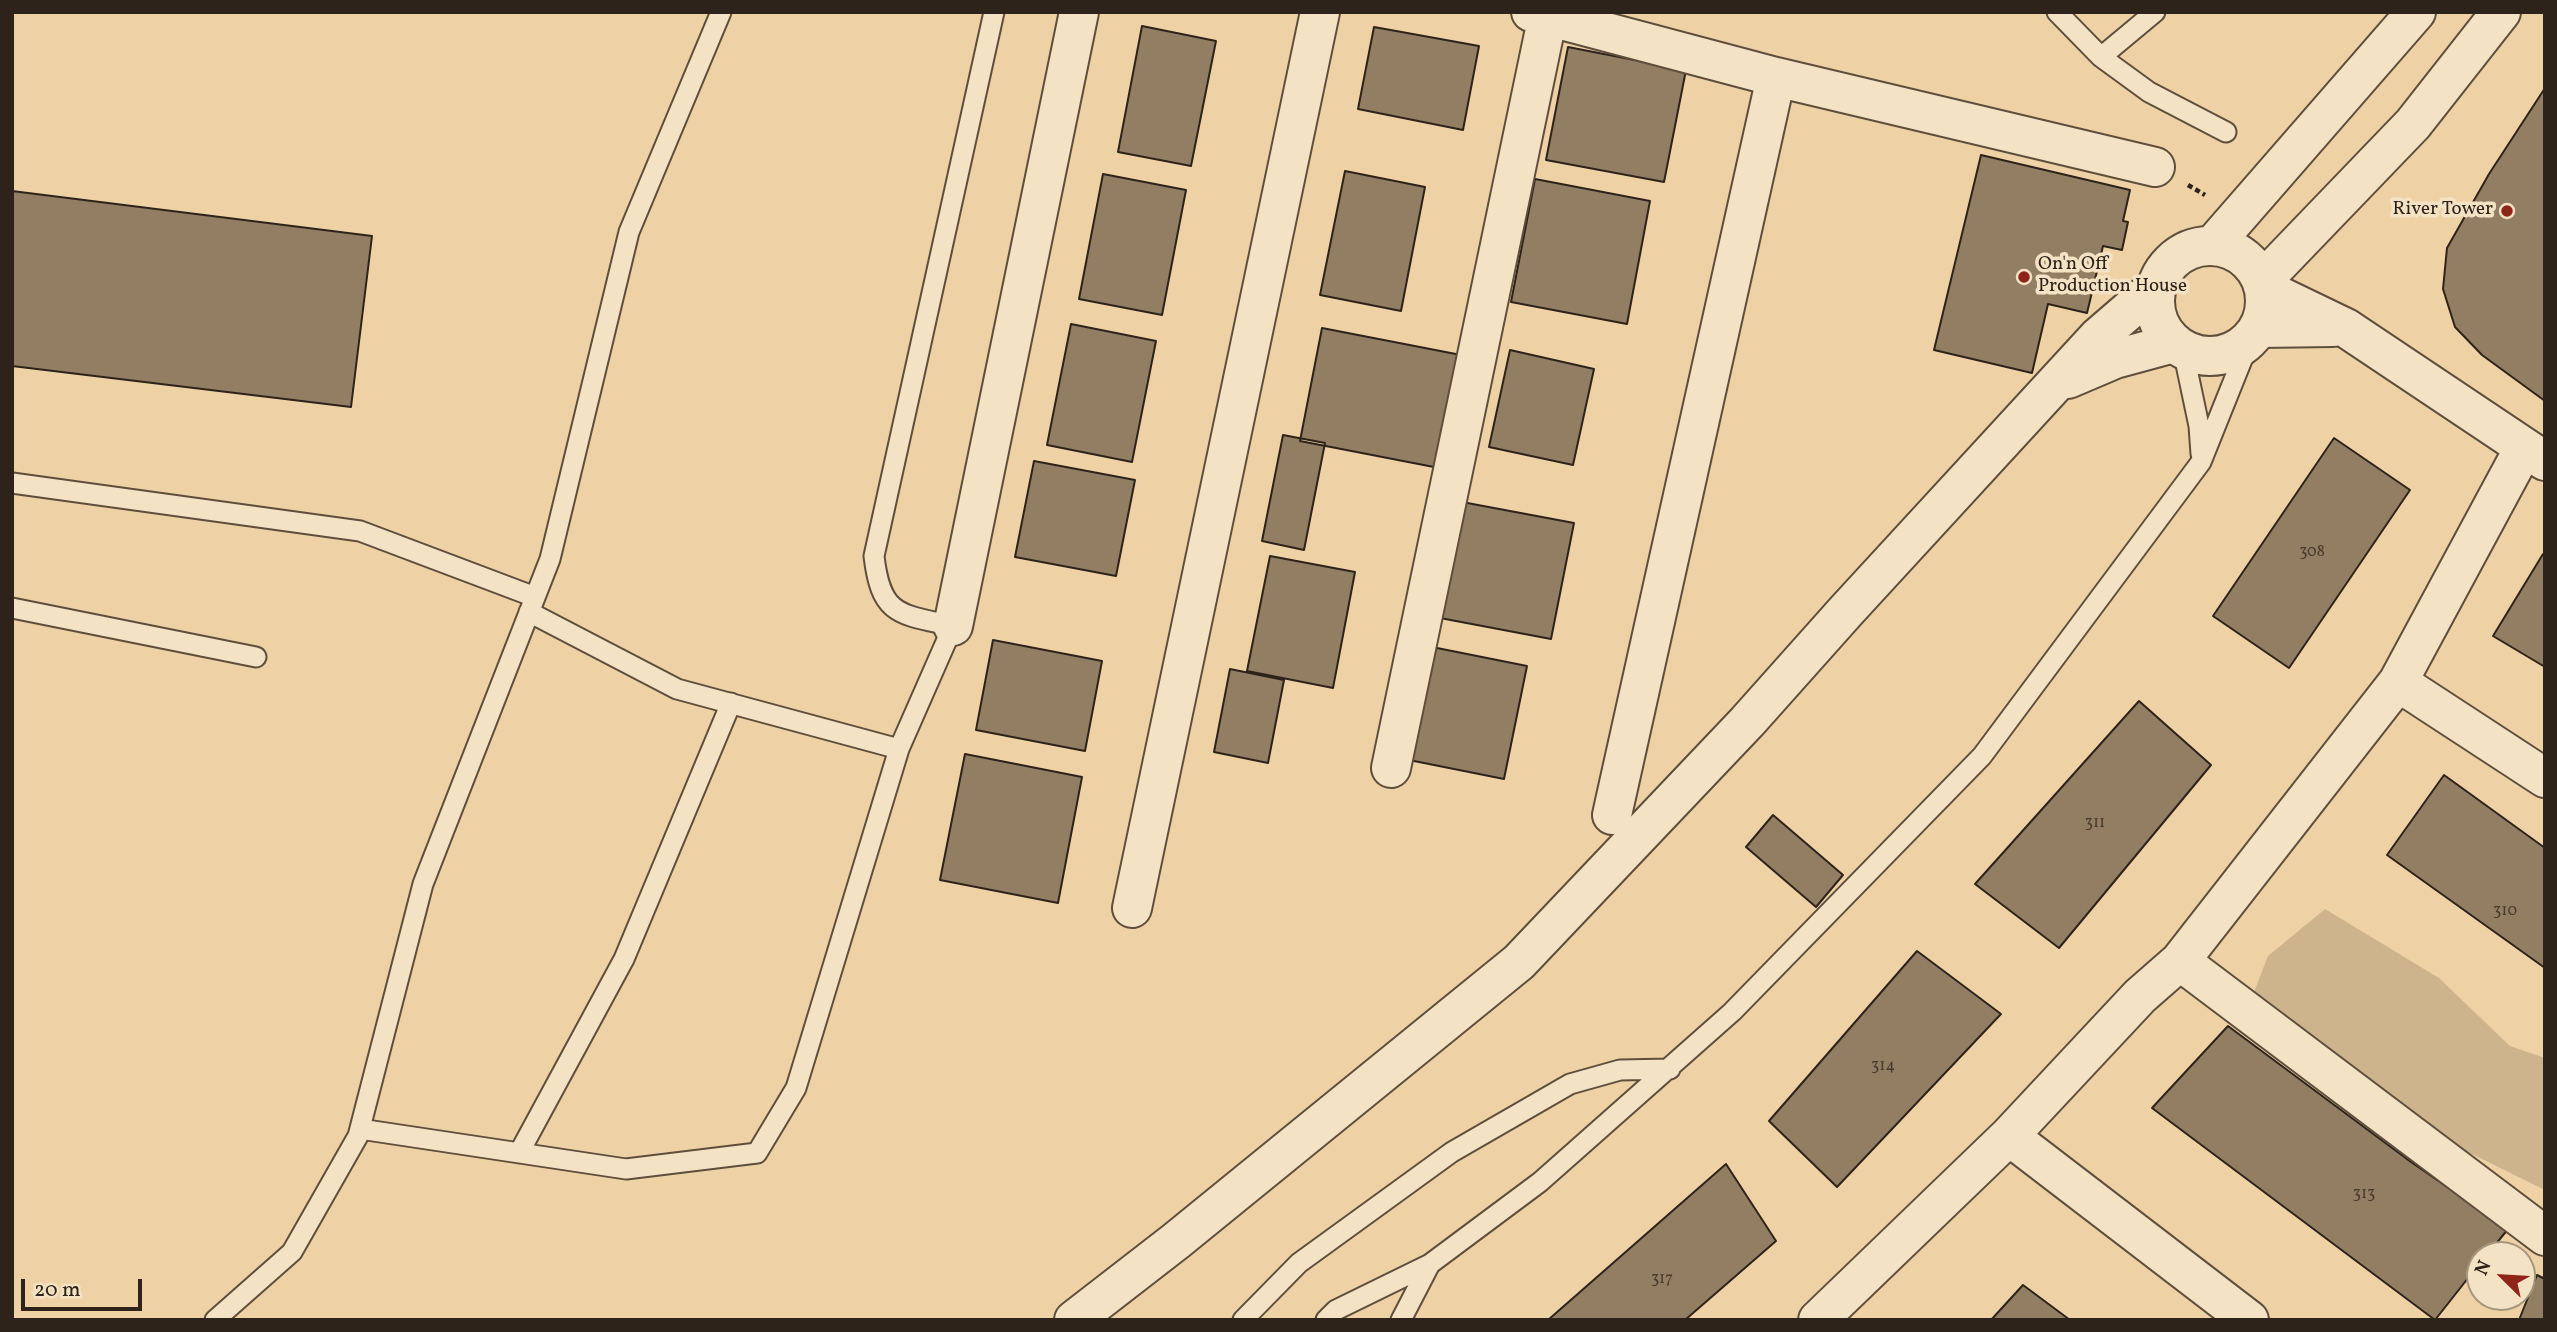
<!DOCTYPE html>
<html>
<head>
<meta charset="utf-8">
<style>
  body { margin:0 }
  #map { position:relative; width:2557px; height:1332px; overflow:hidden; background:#eed2a5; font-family:Vollkorn,serif }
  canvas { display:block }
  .frame { position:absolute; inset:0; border:14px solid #2e231a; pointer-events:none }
  .north { position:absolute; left:2466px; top:1241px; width:70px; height:70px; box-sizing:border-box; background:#f4e2c4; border:2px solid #a59680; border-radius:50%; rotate:294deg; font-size:19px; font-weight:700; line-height:28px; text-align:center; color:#2e231a }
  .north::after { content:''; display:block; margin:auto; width:24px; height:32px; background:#8f2418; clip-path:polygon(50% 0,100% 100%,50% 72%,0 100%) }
  .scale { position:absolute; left:21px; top:1279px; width:121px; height:32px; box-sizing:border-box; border:4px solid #2e231a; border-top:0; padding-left:9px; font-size:21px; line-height:24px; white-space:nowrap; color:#2e231a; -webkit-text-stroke:5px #f4e2c4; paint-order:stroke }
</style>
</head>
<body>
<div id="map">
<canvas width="2557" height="1332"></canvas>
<div class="frame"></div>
<div class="north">N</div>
<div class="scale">20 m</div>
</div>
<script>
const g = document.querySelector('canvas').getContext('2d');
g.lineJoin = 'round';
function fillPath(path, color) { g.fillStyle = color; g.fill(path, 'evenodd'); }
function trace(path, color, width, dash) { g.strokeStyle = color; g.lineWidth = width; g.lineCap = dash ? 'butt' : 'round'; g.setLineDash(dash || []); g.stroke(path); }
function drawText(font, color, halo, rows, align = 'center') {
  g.font = font + ' Vollkorn,serif'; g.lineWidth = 7; g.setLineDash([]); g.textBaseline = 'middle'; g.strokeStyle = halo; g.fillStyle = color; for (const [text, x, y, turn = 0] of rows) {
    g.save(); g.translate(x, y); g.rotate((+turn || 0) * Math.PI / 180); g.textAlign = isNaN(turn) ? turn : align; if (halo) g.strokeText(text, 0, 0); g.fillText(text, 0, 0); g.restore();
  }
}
const green = new Path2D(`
  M2325,909L2439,978L2510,1046L2545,1058V1190L2419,1128L2252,997L2268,956Z`);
const building = new Path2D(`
  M1142,26L1216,41L1191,166L1118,152Z
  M1374,27L1479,46L1463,130L1358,109Z
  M1568,47L1686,70L1664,182L1546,160Z
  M2545,88V401L2482,355L2455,327L2443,289L2447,248L2489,174Z
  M1981,155L2130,190L2123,221L2128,222L2122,250L2103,246L2087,313L2048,304L2032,373L1934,350Z
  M1345,171L1425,187L1401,311L1320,295Z
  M1103,174L1186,190L1162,315L1079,299Z
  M1535,179L1650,201L1627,324L1511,302Z
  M12,191L372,236L351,407L12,366Z
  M1071,324L1156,341L1132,462L1047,445Z
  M1322,328L1461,355L1439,468L1300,441Z
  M1510,350L1594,369L1573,465L1489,447Z
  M1283,435L1325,443L1304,550L1262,541Z
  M2334,438L2410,490L2289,668L2213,616Z
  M1034,461L1135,480L1116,576L1015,557Z
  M1462,502L1574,523L1551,639L1440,618Z
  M2543,554H2545V667L2493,636Z
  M1270,556L1355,572L1333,688L1247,671Z
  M993,640L1102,661L1085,751L976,730Z
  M1427,646L1527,666L1504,779L1404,759Z
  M1230,669L1284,680L1268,763L1214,752Z
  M2139,701L2211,765L2059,948L1975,884Z
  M965,754L1082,777L1058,903L940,880Z
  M2444,775L2545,848V968L2387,855Z
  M1773,815L1843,875L1816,907L1746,847Z
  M1917,951L2001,1014L1837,1187L1769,1121Z
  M2228,1026L2411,1162L2508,1229L2487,1255H2480V1263L2435,1320L2152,1108Z
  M1726,1164L1776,1241L1685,1320H1548Z
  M2537,1275L2545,1279V1320H2519Z
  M2023,1285L2070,1320H1991Z`);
const path = new Path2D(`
  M2188,185L2205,195`);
const service = new Path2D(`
  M2057,12L2101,57L2149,92L2226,132
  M2101,57L2155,12
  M2183,350L2199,426L2201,454
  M12,483L360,531L535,597
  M12,608L256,657
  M529,612L677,689L899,749
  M360,1129L626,1169L757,1153L796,1088L899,749L953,626C899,614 881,616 874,556L994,12
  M519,1153L624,959L731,703
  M215,1320L292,1252L358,1136L423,884L550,559L629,232L721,12
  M1243,1320L1299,1263L1452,1152L1570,1084L1620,1070L1670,1069
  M1326,1320L1336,1310L1430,1264L1540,1182L1732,1012L1982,756L2201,462L2250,340
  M1401,1320L1430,1264`);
const minor = new Path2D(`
  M1531,12L1776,77L2155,167
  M2265,289L2346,328L2545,461
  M2259,328L2333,327
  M953,626L1079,12
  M2398,682L2545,778
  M1391,768L1548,15
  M1612,815L1776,77
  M1132,908L1320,12
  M2180,961L2545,1236
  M2009,1136L2249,1320
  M1818,1320L2009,1136L2140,996L2180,961L2398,682L2524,448`);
const tertiary = new Path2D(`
  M2213,245L2416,12
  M2155 301a55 55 0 1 1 110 0a55 55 0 1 1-110 0Z
  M2262,281L2413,124L2501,12
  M2068,379L2115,359L2174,343
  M1074,1320L1176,1241L1519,962L1747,722L1846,611L2098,337L2157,286`);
const markers = [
  [2507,211,7,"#8f2418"],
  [2024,277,7,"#8f2418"]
];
const numberNames = [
  ["308",2312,553],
  ["311",2095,824],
  ["310",2505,912],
  ["314",1883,1067],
  ["313",2364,1195],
  ["317",1662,1280]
];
const poiNames = [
  ["River Tower",2493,211],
  ["On'n Off",2038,266,"left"],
  ["Production House",2038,288,"left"]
];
fillPath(green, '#cdb48d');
fillPath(building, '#927e62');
trace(building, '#2e231a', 2);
trace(service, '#5e4f3d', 23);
trace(minor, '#5e4f3d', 42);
trace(tertiary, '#5e4f3d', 42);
trace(path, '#2e231a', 4.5, [5, 3.5]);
trace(service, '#f4e2c4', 19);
trace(minor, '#f4e2c4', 38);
trace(tertiary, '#f4e2c4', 38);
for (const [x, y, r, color] of markers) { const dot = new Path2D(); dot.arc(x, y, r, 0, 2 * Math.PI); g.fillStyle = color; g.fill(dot); trace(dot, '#f4e2c4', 2.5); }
drawText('16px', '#473a2c', null, numberNames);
drawText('19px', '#2e231a', '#f4e2c4', poiNames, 'right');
</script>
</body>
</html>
